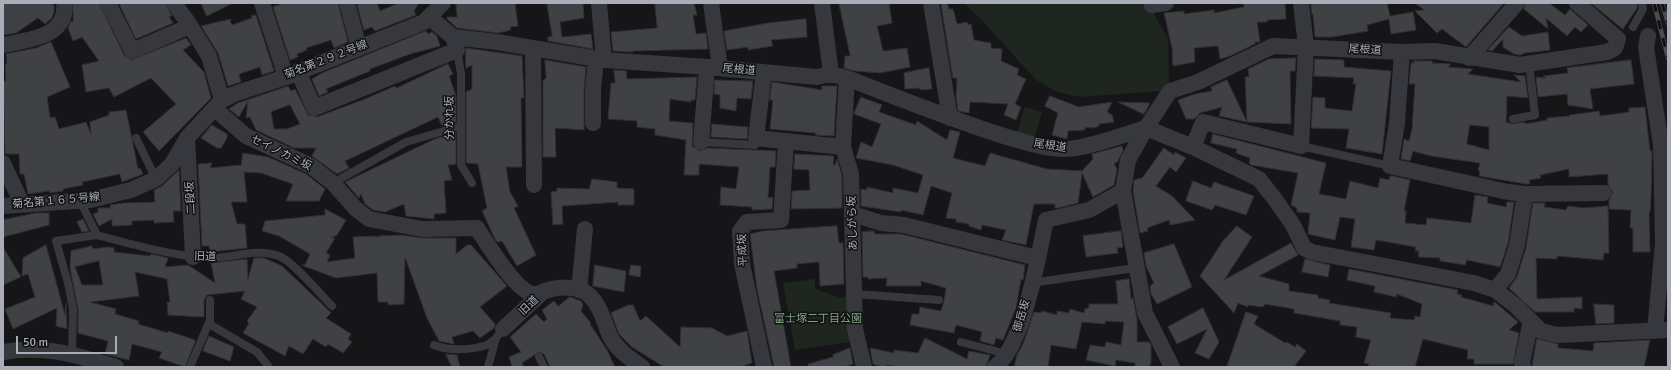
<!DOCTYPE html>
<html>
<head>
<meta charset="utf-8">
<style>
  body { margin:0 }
  #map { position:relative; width:1671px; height:370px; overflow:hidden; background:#161618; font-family:Signika,sans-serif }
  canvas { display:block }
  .frame { position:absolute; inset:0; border:4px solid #a8adb8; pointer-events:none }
  .scale { position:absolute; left:16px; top:336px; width:101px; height:18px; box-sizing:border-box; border:2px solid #a8adb8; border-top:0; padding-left:5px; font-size:12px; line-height:14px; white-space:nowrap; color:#a8adb8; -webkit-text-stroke:3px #111113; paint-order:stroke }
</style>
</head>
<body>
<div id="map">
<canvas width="1671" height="370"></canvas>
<div class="frame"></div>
<div class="scale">50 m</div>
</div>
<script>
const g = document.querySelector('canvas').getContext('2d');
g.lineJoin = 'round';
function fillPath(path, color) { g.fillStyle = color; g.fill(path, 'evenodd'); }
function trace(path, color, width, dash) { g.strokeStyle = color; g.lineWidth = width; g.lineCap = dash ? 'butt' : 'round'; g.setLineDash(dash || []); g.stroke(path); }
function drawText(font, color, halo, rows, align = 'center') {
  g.font = font + ' Signika,"Noto Sans JP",sans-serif'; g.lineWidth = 3; g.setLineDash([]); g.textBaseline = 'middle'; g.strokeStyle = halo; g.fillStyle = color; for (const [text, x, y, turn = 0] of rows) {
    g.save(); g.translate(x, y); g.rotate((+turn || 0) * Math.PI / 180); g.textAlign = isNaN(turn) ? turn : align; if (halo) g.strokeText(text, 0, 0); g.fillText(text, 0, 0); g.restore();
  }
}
const green = new Path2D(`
  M964,3H1148L1168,39L1169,82L1162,91L1080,97L1057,92L1035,79L979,17Z
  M1025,107L1042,112L1035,137L1017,133Z
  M815,279V289L841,298L848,296L850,342L795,350L783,283Z`);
const building = new Path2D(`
  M3,3H52L54,6V12L52,18L45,24L38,18L16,33L3,35Z
  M73,3H99L124,55L131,60L186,38L191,45L183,50L204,72L211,98L159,151L143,132L176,104L151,78L114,97L109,88L86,92L82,65L99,61L82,37L73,41L68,28L71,21L73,22Z
  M119,3H165L172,16L169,17L173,23L136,39Z
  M201,3H233L207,16Z
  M284,3H338L348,42L334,48L331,40L306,48L307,50L297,54L298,57L290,60L273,7Z
  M357,3H377L380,11L399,3H419L414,11L416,15L375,31L372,27L364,30Z
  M456,3H515L518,26L510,27L511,30L498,33L457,28L447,19V17H457Z
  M547,3H583L584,18L560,22L562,37L591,34L593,49L548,41V37L552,36Z
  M655,3H694L697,15H693L696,34L706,33L708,49L633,51V52L613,51L611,32L657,28Z
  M839,3H889L892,23L877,26L883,51L907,48L910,67L880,73L855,71L844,68L845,56H850Z
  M941,3H947L949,9H953L957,24L967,22L968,25L971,24L974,40L991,43V48L1002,49L1001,61L1019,69L1017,75L1026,79L1015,104L1021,107L1016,120L1004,115L1008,104L970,102L969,113L958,111L956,96L957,78H953Z
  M1243,3H1285L1286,19L1267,20V22H1257L1260,42H1255V44L1230,56L1220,59L1218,46L1194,48L1195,62L1173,66L1172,53L1173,52L1164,13L1184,11V14L1214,10V13L1244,7Z
  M1311,3H1387L1390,16L1413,12L1416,30L1391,34L1389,19L1367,25L1368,31L1332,37H1315L1313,14H1312Z
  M1415,3H1504L1466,47L1442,29L1437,33L1415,11L1424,10Z
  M1526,3H1549L1565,15L1570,9L1588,25L1581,32L1575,27L1567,36L1546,18L1548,29L1524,9Z
  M1591,3H1637V8L1623,29Z
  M256,15L274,71L262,75L260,67L239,74L241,82L228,86L218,53L201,26L231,19L230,21L232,25L252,18L251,16Z
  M806,19L807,37L771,40L773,46L748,50V47L727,50L724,31L768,23Z
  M1509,27L1522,36L1548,32L1550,50L1525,53L1520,55L1514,54L1503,47V39L1492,51L1488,50Z
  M426,31L428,34L432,32L437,36L440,46L410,54L370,69V71L326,89L328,92L319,96L312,79L322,73Z
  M51,42L70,87L47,97L50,118L55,117L59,129L86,122L91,134L90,122L109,115V112L126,110L138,169L140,168L143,174L122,182L120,174L82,182L83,185L63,189V191L50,193L49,191L28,194L24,174H20L19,154H5L3,81H6L5,64L7,63L6,54L36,48Z
  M466,48L522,56L524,98H521L522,167H506L510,192L518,206L514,208L536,255L517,266L502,241L498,242L496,241L482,211L487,208L478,164L466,163V92L472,89V65L466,68Z
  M1293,58H1296L1295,71H1290L1291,124L1247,122L1245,77H1249L1248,69L1269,59Z
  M1315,59L1344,60V67L1391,71L1382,154L1346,148L1349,129L1311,128L1313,97L1325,98V108L1352,111L1356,84H1353L1354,78L1314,76Z
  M545,60L586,67L584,90V130L555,128L556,157H543V81L546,78Z
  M1631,60L1634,84L1590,89L1593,109L1568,105L1567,94L1538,97L1536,77L1546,78L1543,76L1568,73L1567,68Z
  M1413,61H1432V63L1451,64L1448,67L1473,69L1468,74L1521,82L1514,75L1525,76L1528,98L1507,96L1506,122L1512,124L1525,122V124L1547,120V118L1570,116L1569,115L1593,112L1599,111L1600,116L1629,112V108L1645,107L1650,151H1652L1651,196L1650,212H1649L1650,252H1633V228H1630L1631,210L1609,209V201L1613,192L1608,185V174L1569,177V169L1540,175L1541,178L1529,180L1530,184H1526L1479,176L1480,172L1478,170L1480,163L1431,156L1413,151L1410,161L1401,159L1404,139L1409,141L1412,129L1415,84H1409L1411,63H1414ZM1470,125L1489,127V150L1467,144Z
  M448,64L453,74L449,76L456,96V122L442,126L438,117L345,161L349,168L337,174L312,156L316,148H294L256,130L250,117L246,118L248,101L239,117L229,109L238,103L288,86L291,91L295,89L308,115L317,117L365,99L395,86L396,88ZM290,105L300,124L287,129H274L271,112Z
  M929,68L932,89L920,90V88L905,89L904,73Z
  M614,70L626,71L627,79L697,77L695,100H691V102L670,99L669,121L693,123L692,146L700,151L708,148L776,151L775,167H770L768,198L773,197L772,209L752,210V207L720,205L721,187L736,189L739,167L699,164V175H684L686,140L655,135V129L637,127V121L608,119L611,83H615Z
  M715,80L753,81L751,99L737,98L736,111L720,108V95L714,94Z
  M1227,80L1247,122L1219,116L1222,107L1200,113L1194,119H1186L1178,100L1195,94L1212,91L1211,87Z
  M772,82L822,90V86H837L834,136L815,135L816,133L770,129L773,100H770Z
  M1050,96L1079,107L1112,102L1107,112L1112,115L1114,122L1099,124V126L1093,128L1085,127V130L1068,131L1067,139L1052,135L1058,113L1045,106Z
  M861,97L882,105L879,112L916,125L917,121L947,140L950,130L960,132L953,158L985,166L990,153L1047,169L1082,171L1093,159L1092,154L1122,146L1123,150L1118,161L1114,164L1117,169L1114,185L1093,197L1082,173L1078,203L1058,208H1055V204H1034L1026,245L1002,240L1006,230L982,225L981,230L969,226V224L956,222V219L946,218L952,193L931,186L923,215L901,210V212L861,206V189L867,190V187L893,193V188L918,193L923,175L893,165L856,158L861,142L872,147L881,124L854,114Z
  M1118,102L1149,103V105L1144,114Z
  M712,124L748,127L747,139L711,137Z
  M212,125L227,134V138L221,148H217L201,138Z
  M456,133V164L448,165L452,180L444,181L446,213L434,214V219L406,216L404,204L385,212L373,210L365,204L361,194L359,198L345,182L435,139Z
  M1213,134L1326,163L1319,194L1346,199L1350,181L1378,188L1380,178L1389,180L1390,176H1393L1410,180L1404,211H1406L1405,223L1426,225L1427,218L1471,223L1475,195L1488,197L1487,203L1506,207L1507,202H1514L1508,243L1500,267L1467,260L1465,265L1440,261V258L1418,257L1419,251H1415L1416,247L1376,240L1374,250L1351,247L1355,219L1340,217L1335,240L1308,234L1310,213L1297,212V208L1291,205L1298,173L1251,165L1249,163L1250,158L1236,153L1237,149L1211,143Z
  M1164,148L1174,155L1175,152L1186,158L1176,172L1170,167L1156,186L1172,196L1195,220L1170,225L1169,220L1147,228L1148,231L1140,233L1133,191L1134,180L1142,178Z
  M243,153L268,157L306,174L325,189L319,201H286L293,184L261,173L244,172L247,202H231L237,224H245L247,248L210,252L209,246H202L198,164L212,163L210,168L241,165Z
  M795,154L834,156L833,164L835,165L837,159L842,176V208L791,209L792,191L810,190L809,170L794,169Z
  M179,170L181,211H173L174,222L154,223V220L132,221V225L112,226V219L99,226L93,214L98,212V208H110V205L124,203L155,202L154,190L162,186Z
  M592,179L617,182V188L634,189V205H618V202L562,206L563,224L553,225L551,192L557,191V188L589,189Z
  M1193,181L1211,188L1214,182L1254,196L1246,215L1215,205L1212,210L1186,201Z
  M1533,203H1545L1544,207L1566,210L1568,206L1584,208L1608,206L1609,253H1604L1603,260L1557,256V259L1536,258L1537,299L1582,297V309L1574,308V312H1535L1509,288L1517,277L1526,248Z
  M325,209L346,220L337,235L331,238H335L326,253L330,255L327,262L355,258L353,237L375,236L379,238L378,236L401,235L422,238H456V254L467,245H471L507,286L480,307L495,324L494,328L480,338L473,331L452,337L454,344L439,341L427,318L405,257L404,304L388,305V302H378L377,273L336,278L301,265H305L310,254L279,236L262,231L265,221L325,215Z
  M36,213H49V225L3,237V220Z
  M83,219L89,231L82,232L77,222Z
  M837,226L839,243H843L844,284L820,286L819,262L797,264V268L774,271L791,367H774L757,289L750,234L763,231Z
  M1237,226L1252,237L1224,280L1291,243L1298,255L1259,276L1289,284V291L1318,295V298L1330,300L1329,303L1391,313L1390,318L1414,320L1415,316L1420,317L1422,304L1397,294L1396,297L1374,292L1375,286L1347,280L1349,269L1458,290L1457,294L1462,295L1461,297L1493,306L1494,302L1496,303L1518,322L1509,330L1519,333L1513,364H1474V359H1467L1468,350L1423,339L1415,367H1368L1369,364L1364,363L1371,340L1356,337L1357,327L1340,325V321L1294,313V309L1265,304L1263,307L1248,305V307L1238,303L1234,313L1200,276L1223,241Z
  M874,231L875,234H901L1025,265L1023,280L1021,279L1016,308L1003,340L996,338L994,345L980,341L982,332L956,325L954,333L910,325L912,314H919L920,307L941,311L944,301L946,288L921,281V286H886L887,278L868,279V277H863L862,232Z
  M1121,231L1123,247L1117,248L1118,253L1086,257L1083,236Z
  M1174,244L1192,287L1157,304L1151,294L1150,286L1154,283L1146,266L1144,253Z
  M46,245L65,315L66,303L67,329L56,326L57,308L13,329L5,309L35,297L28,274L22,276L23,258Z
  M92,246L93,249L108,247L114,248V252L150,256L151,254L168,258L165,267L188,265L215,283L211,263L247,259L248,279L254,258H264L282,266L322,304L331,313L326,318L351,334L348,339L352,342L343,353L328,344L326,347L313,339L303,354L289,346L285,356L243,333L249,323L247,321L257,307L241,299L245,291L207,295L204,300V317L168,315L167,302H170L167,279L135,272L139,296L90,302L116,309L115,314L139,321L138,324L168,333V331L195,340V342L185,367L159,358L162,352L132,344L129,360L105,354L108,341L78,333V308L70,268L71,251ZM99,261L103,285H82L75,267Z
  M3,247L21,277L3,285Z
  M1305,259L1330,265L1328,277L1302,272Z
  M595,265L626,271L624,292L593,286Z
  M631,265L641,266L640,277L629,275Z
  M1129,279L1131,299L1133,298L1137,319V342H1149L1151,345V363L1149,367H1135V363L1116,360L1115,366L1086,360L1090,345L1105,347L1106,342L1121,345L1124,322L1105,321V324L1082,322L1076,349L1051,345L1048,367H1014L1017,355L1023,344L1034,312L1041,313L1042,311L1057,315V311L1069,313L1070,309L1084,313L1085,309L1089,308V304H1118L1116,281Z
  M570,297L581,301L583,305L581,311L591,323L590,324L607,350L615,367H550L544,354L539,352L522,363L524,367H512L509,357L521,352L510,337L536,314L544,322L547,319L542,310L554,301L558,306Z
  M1594,304L1614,305V323L1596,324Z
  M629,305H633L640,321L646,316L680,347L681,327L712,328L727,336L747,331L752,363L740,367H664L632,347L619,334L611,313Z
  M1203,308L1219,342L1209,359L1195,353L1207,329L1177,344L1168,327Z
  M1246,312L1258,316L1254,324L1285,343L1287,342L1295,347L1297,344L1306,351L1294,367H1227Z
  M209,336L234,347L230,361L203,351Z
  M925,338L967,359L969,351L990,355L986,367H899L887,365V367H882L873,364L870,348L894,353V350L918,353Z
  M1537,339L1558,344V348L1593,351L1594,343L1650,340L1644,367H1532Z
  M850,348L853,364L844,367H808V364L833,357V355Z
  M446,354L457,355L460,367H452Z`);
const service = new Path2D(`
  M1633,27L1643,9L1642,3
  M457,50L461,74V165L472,183
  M1513,119L1535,115L1529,63
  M136,138L156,179
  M701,142L755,145L756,138
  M1301,146L1390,166
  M333,183L406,142L461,126
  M80,201L97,235C130,244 174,256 207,258C231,259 256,247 279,256C294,262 319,293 332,306
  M1031,283L1135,268
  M855,294L939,300
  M209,324L257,352L269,367
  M961,342L1007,354
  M434,345C448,351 469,350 484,346C493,343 498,336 503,329
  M72,355L73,309L68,283L56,241L97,235
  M539,357L544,367
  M190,367L210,320V300
  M488,367L496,338`);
const minor = new Path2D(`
  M108,3L132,51L190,26
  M174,3L187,21L209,56L222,100
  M262,3L286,77
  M347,3L359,48
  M599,3L604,60
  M711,3L720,68
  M822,3L831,74
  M931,3L950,118
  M1152,5L1166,3
  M1648,36L1646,47L1661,145L1663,243L1655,331
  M453,37L497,42L604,60L707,67L817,77L831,74L847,78C900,99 953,120 1007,137C1029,143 1053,152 1076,148C1099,144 1123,135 1146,128L1170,91L1198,82L1273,46L1402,52L1435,51L1520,65L1607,52L1615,48L1618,39L1577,3
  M3,45C27,40 69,37 64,3
  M533,48L534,185
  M1402,52L1397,123L1390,166L1508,192L1525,194L1604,193
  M1469,58L1517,3
  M298,71L314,108L457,50L453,37L429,17
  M764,72L756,138L843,147
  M847,78L843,147L851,174L855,329L864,367
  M215,109L246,136L311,166L333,183L356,209L369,219L422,229L477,228C486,242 517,293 534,294C540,294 546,290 552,289C563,286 580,287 589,295C602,307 604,324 611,338C618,351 631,359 642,367
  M593,123V90L596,59
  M187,138L193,257
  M701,142L707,67
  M1193,147L1203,122L1301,146L1306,47L1301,3
  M3,163L22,204
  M3,206L90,200L131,190L156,179L172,164L187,138L222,100L234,94L286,77L424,22L443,3
  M853,214L881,223L904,225L1037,258
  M579,290L585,229
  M1495,290L1508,274L1517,245L1525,194
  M503,329L544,291
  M3,352C47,345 75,355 116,367
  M764,367L742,264L740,231L747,222L781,220L786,141
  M995,367C1024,346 1038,256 1046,220L1089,210L1123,191
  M1172,367L1145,313L1123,191L1128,160L1146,128L1193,147L1259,179L1274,198L1293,225L1304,248L1312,252L1474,283L1495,290L1516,306L1541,331L1557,335L1668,330
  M1523,367L1522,362L1531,321`);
const rail = new Path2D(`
  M1654,3L1668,58
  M1662,3L1668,23`);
const streetNames = [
  ["尾根道",1365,50,3],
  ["菊名第２９２号線",326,60,-21],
  ["尾根道",739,70,5],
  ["分かれ坂",450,118,-90],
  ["尾根道",1050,146,8],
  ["セイノカミ坂",281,153,26],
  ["二段坂",191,198,-93],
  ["菊名第１６５号線",56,201,-5],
  ["あしがら坂",853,223,-92],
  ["平成坂",743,250,-92],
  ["旧道",205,257,2],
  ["旧道",529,306,-44],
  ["御岳坂",1022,316,-73]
];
const parkNames = [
  ["富士塚二丁目公園",818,319]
];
fillPath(green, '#1e261f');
fillPath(building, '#404145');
trace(building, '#303034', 1);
trace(service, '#37383d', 8);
trace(minor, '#37383d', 16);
trace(rail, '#4a4c52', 4.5);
trace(rail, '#111113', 3, [9]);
drawText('11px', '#a8adb8', '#111113', streetNames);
drawText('11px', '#7fa381', '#111113', parkNames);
</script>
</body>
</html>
